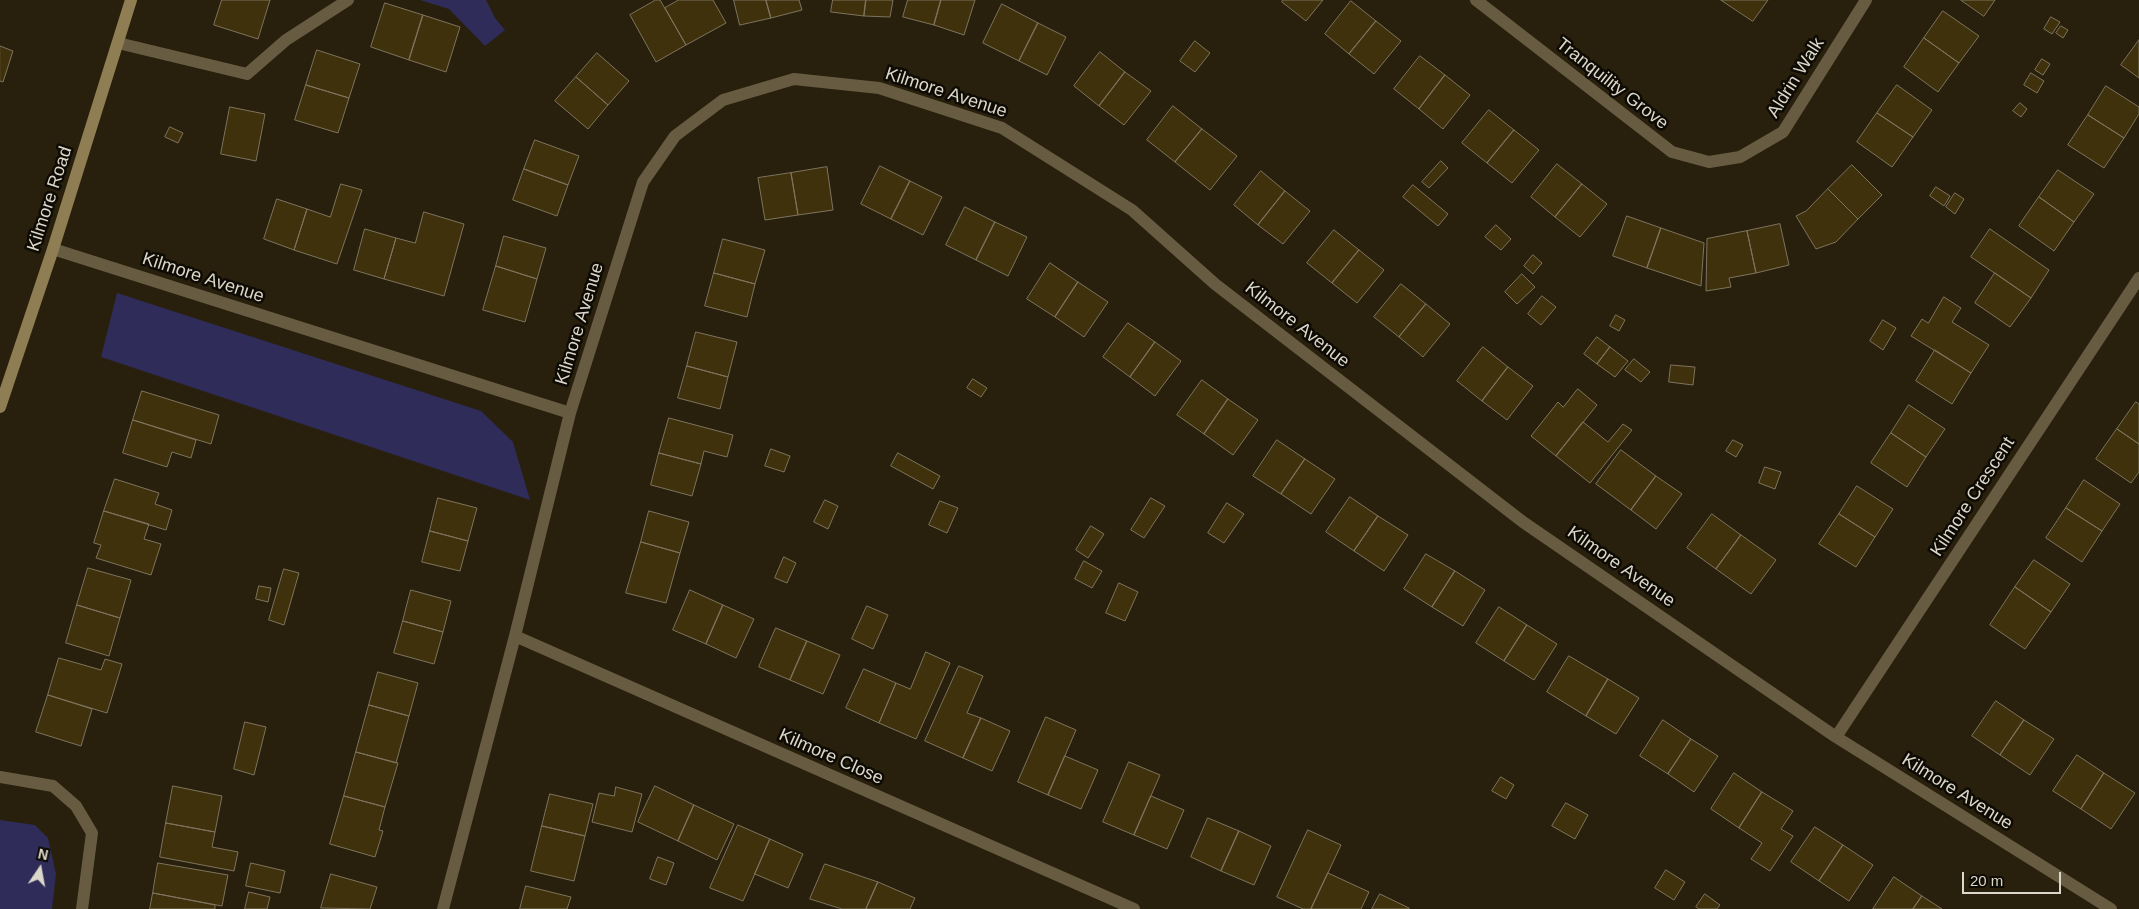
<!DOCTYPE html>
<html>
<head>
<meta charset="utf-8">
<style>
  body { margin:0 }
  #map { position:relative; width:2139px; height:909px; overflow:hidden; background:#28200c; font-family:Arial,sans-serif }
  canvas { display:block }
  .north { position:absolute; left:15px; top:844px; width:50px; height:50px; -webkit-text-stroke:4px #0e0b04; paint-order:stroke; rotate:12deg; font-size:14px; font-weight:700; line-height:20px; text-align:center; color:#dcd7cb }
  .north::after { content:''; display:block; margin:auto; width:18px; height:22px; background:#dcd7cb; clip-path:polygon(50% 0,100% 100%,50% 72%,0 100%) }
  .scale { position:absolute; left:1962px; top:872px; width:99px; height:22px; box-sizing:border-box; border:2px solid #dcd7cb; border-top:0; padding-left:6px; font-size:15px; line-height:18px; white-space:nowrap; color:#dcd7cb; -webkit-text-stroke:4px #0e0b04; paint-order:stroke }
</style>
</head>
<body>
<div id="map">
<canvas width="2139" height="909"></canvas>
<div class="north">N</div>
<div class="scale">20 m</div>
</div>
<script>
const g = document.querySelector('canvas').getContext('2d');
g.lineJoin = 'round';
function fillPath(path, color) { g.fillStyle = color; g.fill(path, 'evenodd'); }
function trace(path, color, width, dash) { g.strokeStyle = color; g.lineWidth = width; g.lineCap = dash ? 'butt' : 'round'; g.setLineDash(dash || []); g.stroke(path); }
function drawText(font, color, halo, rows, align = 'center') {
  g.font = font + ' Arial,sans-serif'; g.lineWidth = 5; g.setLineDash([]); g.textBaseline = 'middle'; g.strokeStyle = halo; g.fillStyle = color; for (const [text, x, y, turn = 0] of rows) {
    g.save(); g.translate(x, y); g.rotate((+turn || 0) * Math.PI / 180); g.textAlign = isNaN(turn) ? turn : align; if (halo) g.strokeText(text, 0, 0); g.fillText(text, 0, 0); g.restore();
  }
}
const green = new Path2D(`
  M420,0H486L495,18L505,30L485,46L449,9Z
  M117,293L481,411L513,442L530,500L101,357Z
  M0,820L35,825L48,838L56,874L52,909H0Z`);
const building = new Path2D(`
  M222,0H270L258,39L214,25Z
  M656,0H660L686,45L656,62L630,15Z
  M679,0H713L726,23L686,45L665,8Z
  M734,0H766L771,18L740,25Z
  M766,0H799L802,10L771,18Z
  M833,0H866L864,16L831,12Z
  M866,0H893L890,17L864,16Z
  M908,0H941L934,25L903,17Z
  M941,0H975L964,35L934,25Z
  M1283,0H1323L1306,21L1282,2Z
  M1721,0H1768L1753,21Z
  M1961,0H1995L1984,16Z
  M1351,1L1376,21L1349,54L1325,34Z
  M385,3L423,15L409,60L371,47Z
  M1002,4L1038,23L1019,61L983,43Z
  M1943,11L1979,36L1959,63L1924,38Z
  M423,15L460,27L446,72L409,60Z
  M2051,17L2060,22L2052,34L2044,29Z
  M1376,21L1401,41L1374,74L1349,54Z
  M1038,23L1066,37L1047,75L1019,61Z
  M2061,26L2068,30L2063,38L2056,33Z
  M1924,38L1959,63L1938,92L1904,67Z
  M2139,40V78L2121,65Z
  M1195,41L1210,53L1195,72L1180,61Z
  M0,46L13,51L3,82L0,81Z
  M317,50L360,64L349,98L306,85Z
  M1100,52L1125,72L1099,106L1074,86Z
  M597,53L629,81L608,105L576,77Z
  M1420,56L1445,75L1419,109L1394,89Z
  M2042,59L2050,64L2043,75L2035,70Z
  M1125,72L1151,91L1124,125L1099,106Z
  M2031,73L2044,81L2037,93L2024,85Z
  M1445,75L1470,95L1443,129L1419,109Z
  M576,77L608,105L588,129L555,101Z
  M306,85L349,98L338,133L295,120Z
  M1897,85L1932,110L1913,137L1877,113Z
  M2106,86L2139,107V114L2124,138L2088,115Z
  M2020,103L2027,109L2021,117L2013,111Z
  M1173,106L1202,129L1175,162L1147,140Z
  M230,107L265,114L256,161L221,154Z
  M1489,110L1514,130L1487,163L1462,143Z
  M1877,113L1913,137L1892,167L1857,142Z
  M2088,115L2124,138L2104,168L2068,145Z
  M170,127L183,133L178,143L165,137Z
  M1202,129L1237,156L1210,190L1175,162Z
  M1514,130L1539,150L1512,183L1487,163Z
  M535,140L579,156L568,185L524,169Z
  M1441,161L1448,168L1429,188L1422,182Z
  M1557,164L1582,184L1555,217L1531,197Z
  M1852,165L1882,195L1858,219L1828,189Z
  M880,166L910,181L891,219L861,204Z
  M827,167L833,210L798,215L791,173Z
  M524,169L568,185L557,216L513,200Z
  M2058,170L2094,194L2074,222L2039,197Z
  M1261,171L1285,191L1258,225L1234,205Z
  M791,173L798,215L765,220L758,178Z
  M910,181L942,197L923,235L891,219Z
  M341,184L362,190L337,264L294,250L307,209L330,217Z
  M1582,184L1607,204L1580,237L1555,217Z
  M1413,185L1448,214L1438,226L1403,197Z
  M1936,187L1950,196L1944,206L1930,196Z
  M1828,189L1858,219L1836,242L1816,249L1796,216L1806,211Z
  M1285,191L1310,211L1283,244L1258,225Z
  M1955,193L1964,199L1955,214L1946,207Z
  M2039,197L2074,222L2054,251L2019,226Z
  M277,199L307,209L294,250L264,239Z
  M965,207L995,222L976,260L946,245Z
  M424,212L464,224L444,296L384,279L396,238L415,243Z
  M1627,216L1661,228L1647,268L1613,256Z
  M995,222L1027,237L1008,276L976,260Z
  M1780,224L1789,265L1756,273L1747,231Z
  M1496,225L1511,239L1501,250L1485,237Z
  M1661,228L1704,243L1701,286L1647,268Z
  M365,229L396,238L384,279L354,270Z
  M1990,229L2049,270L2031,298L1971,257Z
  M1334,230L1359,250L1332,283L1307,263Z
  M1747,231L1756,273L1729,278L1731,287L1706,291L1707,239Z
  M504,236L546,248L537,279L496,266Z
  M723,239L765,250L755,284L714,273Z
  M1359,250L1384,270L1357,303L1332,283Z
  M1533,255L1542,263L1533,274L1524,266Z
  M1050,263L1078,282L1055,317L1027,299Z
  M496,266L537,279L525,322L483,310Z
  M714,273L755,284L747,317L705,306Z
  M1995,273L2031,298L2010,327L1975,303Z
  M1522,274L1535,287L1517,304L1505,292Z
  M1078,282L1108,302L1084,337L1055,317Z
  M1401,284L1426,304L1399,337L1374,317Z
  M1542,296L1556,307L1541,325L1528,314Z
  M1944,297L1961,308L1952,322L1989,345L1971,373L1911,336L1922,319L1928,323Z
  M1426,304L1450,324L1423,357L1399,337Z
  M1616,315L1625,320L1619,331L1610,326Z
  M1883,320L1896,328L1883,350L1870,341Z
  M1128,323L1155,342L1130,377L1103,357Z
  M696,332L737,342L728,377L687,366Z
  M1597,337L1610,347L1597,364L1584,354Z
  M1155,342L1181,361L1155,396L1130,377Z
  M1483,347L1508,367L1482,401L1457,381Z
  M1610,347L1628,361L1615,377L1597,364Z
  M1935,350L1971,373L1952,404L1916,381Z
  M1634,359L1650,372L1641,382L1625,370Z
  M1671,365L1695,367L1693,385L1669,382Z
  M687,366L728,377L720,409L678,398Z
  M1508,367L1533,386L1507,420L1482,401Z
  M973,379L987,388L981,397L967,388Z
  M1202,380L1228,399L1204,434L1177,415Z
  M1578,389L1597,405L1556,456L1531,436L1558,402L1563,407Z
  M142,391L219,415L211,444L133,420Z
  M1228,399L1258,420L1233,455L1204,434Z
  M2136,402L2139,404V444L2117,429Z
  M1909,405L1945,429L1926,457L1891,433Z
  M669,418L733,435L727,457L704,451L701,464L659,453Z
  M133,420L196,440L191,458L172,452L167,467L123,453Z
  M1583,422L1608,442L1623,424L1632,430L1590,483L1556,456Z
  M2117,429L2139,444V472L2131,483L2096,459Z
  M1891,433L1926,457L1907,487L1871,463Z
  M1277,440L1305,459L1281,494L1253,476Z
  M1733,440L1743,445L1736,457L1726,451Z
  M771,449L790,456L784,472L765,466Z
  M1621,450L1656,476L1631,510L1596,484Z
  M659,453L701,464L692,496L651,485Z
  M898,453L940,476L933,489L891,466Z
  M1305,459L1335,479L1311,514L1281,494Z
  M1765,467L1781,472L1775,489L1759,483Z
  M1656,476L1682,494L1656,529L1631,510Z
  M115,479L159,493L155,504L172,510L166,530L104,511Z
  M2084,480L2120,504L2102,531L2066,508Z
  M1857,486L1893,509L1875,537L1839,514Z
  M1350,497L1378,516L1354,551L1326,532Z
  M438,498L477,508L468,541L430,531Z
  M1151,498L1165,506L1144,538L1131,530Z
  M825,500L838,506L828,529L814,522Z
  M940,501L958,508L947,533L929,525Z
  M1227,503L1244,514L1224,543L1208,533Z
  M2066,508L2102,531L2082,562L2046,538Z
  M104,511L149,524L144,539L161,544L151,575L96,558L101,545L94,543Z
  M649,511L689,522L680,553L641,542Z
  M1712,514L1741,535L1716,569L1687,548Z
  M1839,514L1875,537L1856,567L1819,544Z
  M1378,516L1408,535L1384,571L1354,551Z
  M1091,526L1104,534L1088,558L1076,550Z
  M430,531L468,541L460,571L422,562Z
  M1741,535L1776,560L1751,594L1716,569Z
  M641,542L680,553L666,603L626,593Z
  M1426,554L1455,571L1432,607L1404,589Z
  M784,557L796,563L787,583L775,578Z
  M2034,560L2070,584L2051,612L2015,587Z
  M1084,561L1102,571L1092,588L1075,579Z
  M88,568L131,580L120,618L77,605Z
  M284,569L299,573L284,625L269,620Z
  M1455,571L1485,590L1463,626L1432,607Z
  M1119,583L1138,592L1125,621L1106,613Z
  M259,586L271,588L268,602L256,599Z
  M2015,587L2051,612L2025,649L1990,625Z
  M411,590L451,601L443,632L403,621Z
  M690,590L723,605L706,644L673,630Z
  M77,605L120,618L109,656L66,643Z
  M723,605L754,619L736,658L706,644Z
  M867,606L888,615L873,649L852,639Z
  M1499,607L1527,625L1504,661L1476,643Z
  M403,621L443,632L434,664L394,653Z
  M1527,625L1557,644L1534,680L1504,661Z
  M776,628L807,641L790,680L759,667Z
  M807,641L840,655L823,694L790,680Z
  M926,652L950,663L916,739L879,723L896,683L910,689Z
  M1569,656L1608,679L1586,716L1547,692Z
  M59,658L101,670L105,659L122,664L107,713L48,695Z
  M959,666L983,676L967,713L981,718L963,758L925,741Z
  M864,669L896,683L879,723L846,708Z
  M378,672L418,683L409,716L369,705Z
  M1608,679L1639,698L1616,734L1586,716Z
  M48,695L92,709L81,746L36,732Z
  M1996,701L2024,720L2000,755L1972,736Z
  M369,705L409,716L396,763L356,752Z
  M1046,717L1076,730L1048,795L1018,782Z
  M981,718L1010,731L992,771L963,758Z
  M1663,720L1691,739L1668,774L1640,756Z
  M2024,720L2054,739L2030,775L2000,755Z
  M245,722L266,727L254,775L234,769Z
  M1691,739L1718,756L1694,792L1668,774Z
  M356,752L398,763L385,807L344,796Z
  M2077,755L2104,773L2081,809L2053,791Z
  M1065,756L1098,770L1081,809L1048,795Z
  M1129,762L1160,775L1134,835L1103,822Z
  M1734,773L1762,792L1739,828L1711,809Z
  M2104,773L2135,793L2111,829L2081,809Z
  M1501,777L1514,785L1506,799L1492,791Z
  M173,786L222,796L215,832L166,823Z
  M655,786L694,805L678,841L638,822Z
  M616,787L642,794L632,832L592,822L599,793L614,796Z
  M1762,792L1793,811L1781,829L1793,836L1770,871L1751,859L1762,843L1739,828Z
  M550,794L593,804L585,836L542,826Z
  M344,796L385,807L379,830L383,831L375,857L330,844Z
  M1151,796L1184,810L1167,849L1134,835Z
  M1566,803L1588,815L1575,839L1552,826Z
  M694,805L734,824L717,860L678,841Z
  M1208,818L1239,831L1221,871L1191,857Z
  M166,823L215,832L212,847L238,852L234,871L160,857Z
  M738,825L770,839L743,901L710,888Z
  M542,826L585,836L574,881L531,871Z
  M1815,827L1843,845L1819,881L1791,862Z
  M1308,830L1341,845L1311,909H1303L1277,897Z
  M1239,831L1271,846L1254,885L1221,871Z
  M770,839L803,854L788,888L755,874Z
  M1843,845L1873,865L1849,901L1819,881Z
  M658,857L674,863L666,885L650,879Z
  M158,863L228,875L222,906L153,893Z
  M251,863L285,871L280,893L246,886Z
  M825,864L878,882L866,909H842L810,899Z
  M1666,870L1685,882L1674,900L1655,888Z
  M1328,873L1369,892L1361,909H1311Z
  M331,874L377,887L370,909L321,908Z
  M1894,877L1922,896L1913,909H1873Z
  M878,882L915,898L910,909H866Z
  M526,886L571,897L567,909H520Z
  M249,892L270,897L267,909H245Z
  M153,893L215,905V909H150Z
  M1380,894L1409,908V909H1372Z
  M1705,894L1720,905L1717,909H1699L1696,907Z
  M1922,896L1942,909H1913Z`);
const lane = new Path2D(`
  M118,43L247,74L286,40L348,0`);
const street = new Path2D(`
  M1476,0L1672,152L1709,162L1740,157L1783,132L1866,0
  M53,249L570,413
  M515,636L1134,909
  M1836,737L2139,278
  M0,777L53,786L76,806L92,833L82,909
  M443,909L515,636L570,413L643,182L675,136L723,100L794,79L879,88L1002,128L1132,210L1215,284L1523,522L1836,737L2111,909`);
const secondary = new Path2D(`
  M0,407L53,249L131,0`);
const streetNames = [
  ["Aldrin Walk",1796,78,-58],
  ["Tranquility Grove",1612,84,38],
  ["Kilmore Avenue",946,93,18],
  ["Kilmore Road",50,199,-72],
  ["Kilmore Avenue",203,278,18],
  ["Kilmore Avenue",580,324,-73],
  ["Kilmore Avenue",1297,325,38],
  ["Kilmore Crescent",1973,497,-57],
  ["Kilmore Avenue",1621,567,35],
  ["Kilmore Close",831,757,24],
  ["Kilmore Avenue",1957,792,32]
];
fillPath(green, '#2f2c5a');
fillPath(building, '#3f310c');
trace(building, '#7e745e', 1);
trace(lane, '#675c42', 12);
trace(street, '#675c42', 12);
trace(secondary, '#8f7d53', 12);
drawText('18px', '#dcd7cb', '#0e0b04', streetNames);
</script>
</body>
</html>
